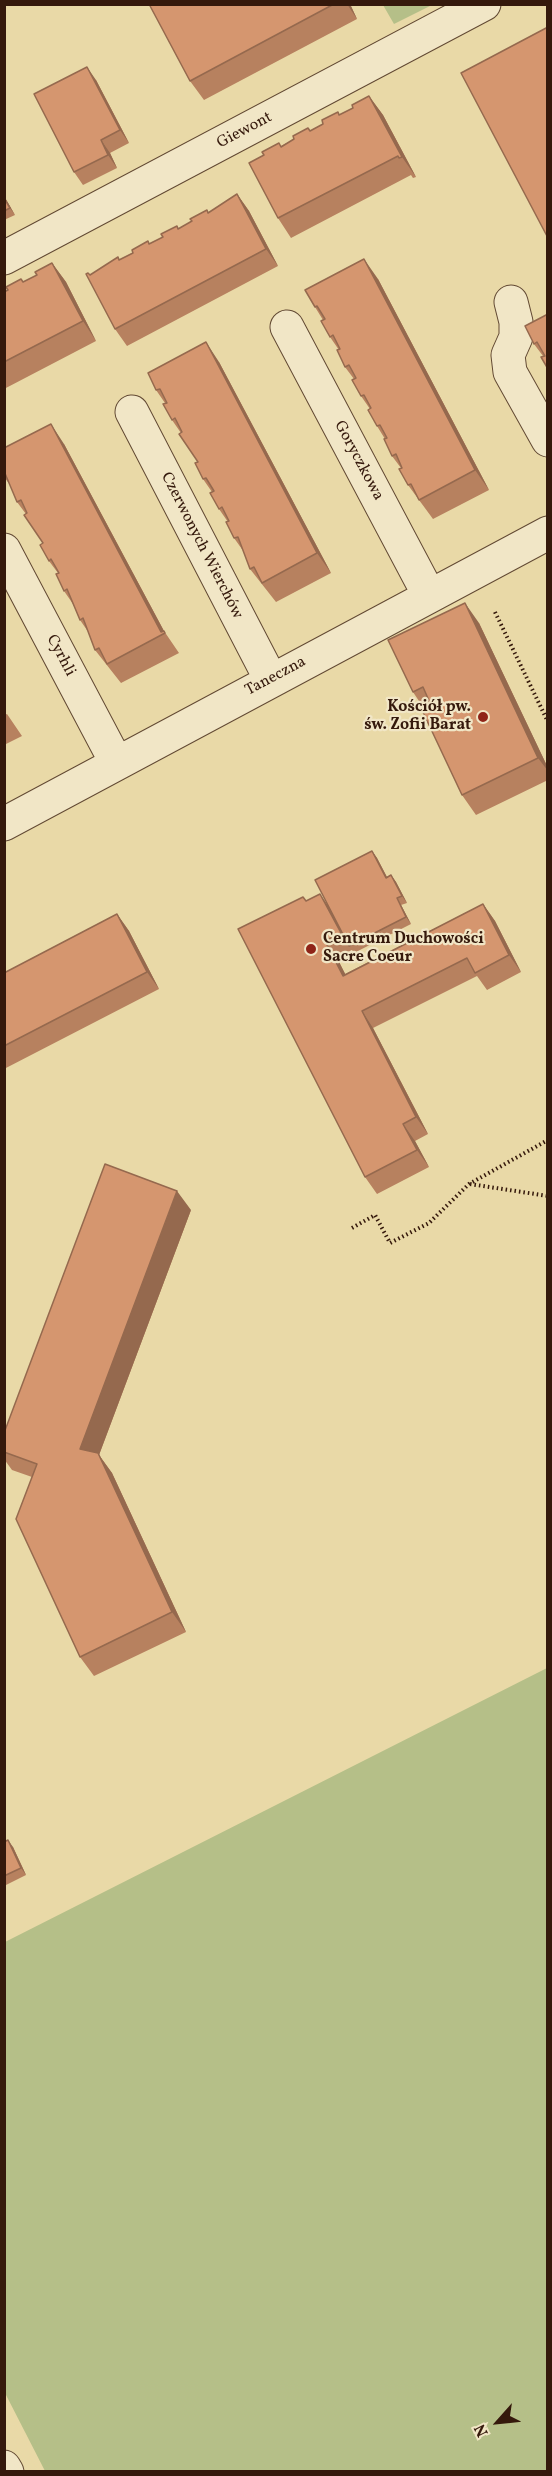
<!DOCTYPE html>
<html>
<head>
<meta charset="utf-8">
<style>
  body { margin:0 }
  #map { position:relative; width:552px; height:2476px; overflow:hidden; background:#e9d9a7; font-family:Vollkorn,serif }
  canvas { display:block }
  .frame { position:absolute; inset:0; border:6px solid #35190c; pointer-events:none }
  .north { position:absolute; left:468px; top:2392px; width:60px; height:60px; -webkit-text-stroke:4px #f1e6c6; paint-order:stroke; rotate:243deg; font-size:16px; font-weight:700; line-height:24px; text-align:center; color:#35190c }
  .north::after { content:''; display:block; margin:auto; width:21px; height:27px; background:#35190c; clip-path:polygon(50% 0,100% 100%,50% 72%,0 100%) }
</style>
</head>
<body>
<div id="map">
<canvas width="552" height="2476"></canvas>
<div class="frame"></div>
<div class="north">N</div>
</div>
<script>
const g = document.querySelector('canvas').getContext('2d');
g.lineJoin = 'round';
function fillPath(path, color) { g.fillStyle = color; g.fill(path, 'evenodd'); }
function trace(path, color, width, dash) { g.strokeStyle = color; g.lineWidth = width; g.lineCap = dash ? 'butt' : 'round'; g.setLineDash(dash || []); g.stroke(path); }
function drawText(font, color, halo, rows, align = 'center') {
  g.font = font + ' Vollkorn,serif'; g.lineWidth = 4.5; g.setLineDash([]); g.textBaseline = 'middle'; g.strokeStyle = halo; g.fillStyle = color; for (const [text, x, y, turn = 0] of rows) {
    g.save(); g.translate(x, y); g.rotate((+turn || 0) * Math.PI / 180); g.textAlign = isNaN(turn) ? turn : align; if (halo) g.strokeText(text, 0, 0); g.fillText(text, 0, 0); g.restore();
  }
}
const green = new Path2D(`
  M383,5H432L394,24Z
  M547,1668V2471H45L5,2393V1942Z`);
const path = new Path2D(`
  M495,612L548,722
  M470,1184L548,1196
  M352,1228L375,1215L390,1243L429,1223L469,1184L548,1140`);
const minor = new Path2D(`
  M4,258L484,4
  M511,302L516,322V337L508,355L510,372L548,440
  M287,327L429,595
  M132,412L271,680
  M4,550L116,762
  M4,824L548,533
  M4,2467L7,2472`);
const wall = new Path2D(`
  M149,4H350L357,19L204,100L190,81Z
  M96,80L129,143L110,153L117,168L83,185L74,172Z
  M369,96L383,115L416,177L413,178L411,175L291,238L278,218L281,146L353,108Z
  M237,194L249,211L278,266L127,346L115,329L90,275L209,213Z
  M4,196L15,215L4,220Z
  M52,263L66,282L96,341L4,389V292L37,275Z
  M378,279L489,490L433,519L408,485L401,468L392,456L385,439L377,426L370,409L361,396L354,379L345,367L339,350L330,337L323,320L315,307Z
  M548,314V369L543,356L534,344Z
  M219,362L331,573L276,602L250,569L244,552L234,538L228,522L219,509L212,492L203,479L198,462L181,433L172,420L165,403L156,390Z
  M64,444L164,631L179,653L121,683L95,650L89,633L80,620L73,604L64,591L58,573L49,561L43,543L26,514L17,502L11,486L4,477V448Z
  M479,623L548,768V780L476,815L462,795L423,707L413,692Z
  M7,714L22,736L4,745V715Z
  M372,851L377,858L387,877L391,875L396,882L407,903L401,905L411,924L354,953L352,950L337,958L345,974L483,904L495,921L521,972L487,990L477,976L373,1028L428,1134L415,1141L429,1167L377,1194L365,1177L306,901L328,904Z
  M117,914L129,931L159,989L4,1069V973Z
  M191,1210L99,1455L112,1473L186,1632L94,1676L80,1657L32,1477L12,1470L4,1459V1433Z
  M4,1842L13,1847L26,1875L4,1886Z`);
const shadedWall = new Path2D(`
  M347,4H350L357,19Z
  M87,67L96,80L129,143L120,130Z
  M369,96L383,115L416,177L402,157Z
  M101,140L110,153L117,168L108,155Z
  M237,194L249,211L278,266L266,249Z
  M4,196L15,215L10,208L4,198Z
  M364,259L378,279L489,490L475,470Z
  M52,263L66,282L96,341L83,321Z
  M206,342L219,362L331,573L317,553Z
  M51,424L64,444L165,633L161,632Z
  M465,603L479,623L548,768V771L538,758Z
  M372,851L377,858L391,885L386,878Z
  M391,875L396,882L407,903L402,896Z
  M320,894L332,911L349,946L341,933Z
  M397,898L401,905L411,924L406,917Z
  M483,904L495,921L521,972L509,955Z
  M117,914L129,931L159,989L147,972Z
  M325,941L337,958L355,993L343,976Z
  M362,1011L373,1028L428,1134L416,1117Z
  M403,1124L415,1141L429,1167L417,1150Z
  M177,1191L191,1210L99,1455L112,1473L186,1632L172,1612L80,1449Z
  M8,1840L13,1847L26,1875L21,1868Z`);
const building = new Path2D(`
  M149,4H334L190,81Z
  M548,27V238L461,73Z
  M87,67L120,130L101,140L108,155L74,172L34,94Z
  M369,96L402,157L399,158L398,156L278,218L249,163L264,155L262,152L279,143L281,147L294,139L293,136L308,128L310,131L323,124L322,120L338,112L339,115L353,108L352,105Z
  M237,194L266,249L115,329L86,274L88,273L90,275L118,257L119,260L133,253L132,250L148,241L149,244L163,237L161,234L177,226L178,229L192,221L190,219L207,210L208,213Z
  M4,198L10,208L4,211Z
  M364,259L475,470L419,500L411,484L408,485L399,469L402,468L396,454L392,456L384,439L387,438L380,425L377,426L368,410L371,408L364,395L361,396L352,380L356,378L349,365L345,367L337,350L340,349L333,335L330,337L321,321L325,319L317,306L315,307L305,290Z
  M52,263L83,321L4,362V292L8,290L6,287L21,279L23,282L37,275L35,272Z
  M548,314V369L541,357L545,356L537,342L534,344L525,326Z
  M206,342L317,553L262,583L254,567L250,569L238,537L234,538L226,522L229,521L222,507L219,509L210,493L214,491L206,478L203,479L195,463L198,462L179,434L182,432L175,418L172,420L163,404L167,403L160,389L156,390L148,373Z
  M51,424L161,632L164,631L165,633L107,664L99,648L95,650L83,618L80,620L67,589L64,591L56,574L59,573L51,559L49,561L40,545L43,543L24,515L27,513L21,500L17,502L4,471V448Z
  M465,603L538,758L462,795L421,708L430,703L423,687L413,692L388,640Z
  M372,851L386,878L391,875L402,896L397,898L406,917L349,946L315,880Z
  M320,894L341,933L325,941L343,976L483,904L509,955L475,973L467,958L362,1011L416,1117L403,1124L417,1150L365,1177L238,929L303,897L306,901Z
  M117,914L147,972L4,1046V973Z
  M105,1164L177,1191L80,1449L98,1453L172,1612L80,1657L16,1519L37,1464L4,1452V1433Z
  M8,1840L21,1868L4,1876V1842Z`);
const markers = [
  [483,717,6,"#8f2418"],
  [311,949,6,"#8f2418"]
];
const streetNames = [
  ["Giewont",245,131,-28],
  ["Goryczkowa",358,461,62],
  ["Czerwonych Wierchów",201,546,63],
  ["Cyrhli",60,656,62],
  ["Taneczna",276,677,-28]
];
const poiNames = [
  ["Kościół pw.",471,708],
  ["św. Zofii Barat",471,726],
  ["Centrum Duchowości",323,940,"left"],
  ["Sacre Coeur",323,958,"left"]
];
fillPath(green, '#b5bf88');
trace(minor, '#624933', 35);
trace(path, '#35190c', 4, [1.5, 3]);
trace(minor, '#f1e6c6', 33);
fillPath(wall, '#b7815f');
fillPath(shadedWall, '#95694e');
fillPath(building, '#d5966f');
trace(building, '#95694e', 1.5);
for (const [x, y, r, color] of markers) { const dot = new Path2D(); dot.arc(x, y, r, 0, 2 * Math.PI); g.fillStyle = color; g.fill(dot); trace(dot, '#f1e6c6', 2); }
drawText('16px', '#35190c', '#f1e6c6', streetNames);
drawText('bold 16px', '#35190c', '#f1e6c6', poiNames, 'right');
</script>
</body>
</html>
